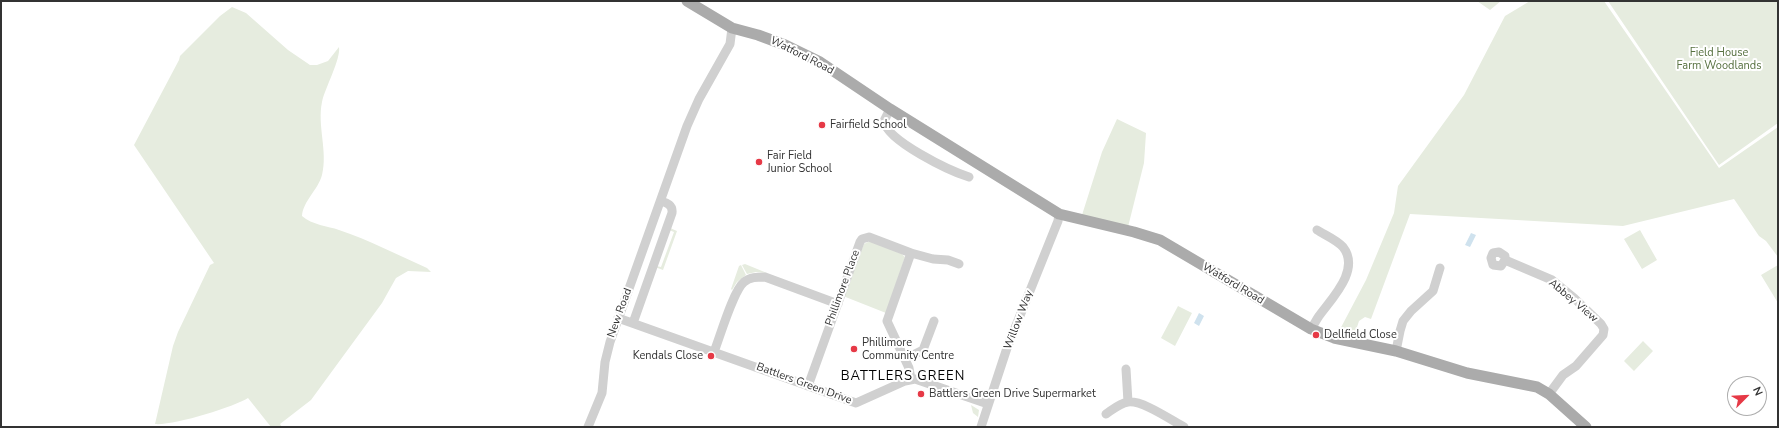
<!DOCTYPE html>
<html>
<head>
<meta charset="utf-8">
<style>
  body { margin:0 }
  #map { position:relative; width:1779px; height:428px; overflow:hidden; background:#fff; font-family:"Nunito Sans",sans-serif }
  canvas { display:block }
  .frame { position:absolute; inset:0; border:2px solid #333; pointer-events:none }
  .north { position:absolute; left:1727px; top:376px; width:40px; height:40px; box-sizing:border-box; background:#fff; border:1px solid #adadad; border-radius:50%; rotate:66deg; font-size:11px; font-weight:700; line-height:16px; text-align:center; color:#333 }
  .north::after { content:''; display:block; margin:auto; width:14px; height:18px; background:#e63946; clip-path:polygon(50% 0,100% 100%,50% 72%,0 100%) }
</style>
</head>
<body>
<div id="map">
<canvas width="1779" height="428"></canvas>
<div class="frame"></div>
<div class="north">N</div>
</div>
<script>
const g = document.querySelector('canvas').getContext('2d');
g.lineJoin = 'round';
function fillPath(path, color) { g.fillStyle = color; g.fill(path, 'evenodd'); }
function trace(path, color, width, dash) { g.strokeStyle = color; g.lineWidth = width; g.lineCap = dash ? 'butt' : 'round'; g.setLineDash(dash || []); g.stroke(path); }
function drawText(font, color, halo, rows, align = 'center') {
  g.font = font + ' "Nunito Sans",sans-serif'; g.lineWidth = 4; g.setLineDash([]); g.textBaseline = 'middle'; g.strokeStyle = halo; g.fillStyle = color; for (const [text, x, y, turn = 0] of rows) {
    g.save(); g.translate(x, y); g.rotate((+turn || 0) * Math.PI / 180); g.textAlign = isNaN(turn) ? turn : align; if (halo) g.strokeText(text, 0, 0); g.fillText(text, 0, 0); g.restore();
  }
}
const green = new Path2D(`
  M1477,1H1501L1490,10Z
  M1530,1H1604L1719,168L1778,127V257L1766,241L1759,236L1734,199L1623,226L1410,214L1371,319L1365,317L1359,321L1353,339L1337,335L1366,280L1394,213L1398,186L1464,95L1505,16Z
  M1608,1H1778V123L1719,165Z
  M232,7L246,13L288,50L310,65H317L328,61L339,47C341,59 325,88 322,102C317,126 328,151 322,175C318,190 303,201 302,216C312,225 328,226 339,230C369,240 398,255 427,268L431,272L408,271L396,278L382,303L311,400L280,424L282,427H271L248,398C234,407 172,426 155,424L173,346L178,332L210,265L214,263L134,145L179,60L180,56L220,16Z
  M1117,119L1146,133L1144,163L1128,227L1082,215L1102,152Z
  M670,228L677,231L663,270L655,267L656,266L661,267L674,232L669,230Z
  M1640,230L1657,260L1642,269L1624,239Z
  M870,241L902,254L905,257L886,313L843,296L864,244Z
  M745,264L767,273L756,272L747,274L742,265Z
  M741,265L746,275L737,282L732,290L731,289L739,266Z
  M1778,265V303L1761,275Z
  M1178,306L1192,313L1175,346L1161,338Z
  M1643,341L1653,351L1634,371L1624,361Z
  M971,405L979,410L978,417L973,413Z`);
const water = new Path2D(`
  M1471,233L1476,235L1470,247L1465,245Z
  M1199,313L1204,316L1199,326L1194,323Z`);
const minor = new Path2D(`
  M890,109L884,121C887,141 950,171 969,177
  M911,253L933,259L948,260L959,264
  M1505,260V256L1499,252L1493,253L1491,258L1493,265L1501,266L1505,260L1552,280L1574,298L1601,324L1604,329L1603,335L1576,366L1563,375L1549,394
  M618,318L856,403L905,381L915,379L988,404
  M633,323L672,213C673,205 667,203 661,201
  M1311,329C1314,325 1316,320 1319,316C1331,299 1361,270 1343,247C1337,240 1325,235 1317,230
  M1396,351L1400,331L1403,321L1411,311L1433,291L1440,268
  M714,352C720,337 733,291 744,282C750,277 757,277 765,277L838,304
  M905,359L923,350L934,321
  M1126,369L1128,402
  M808,386L860,242L862,239L869,237L911,253L887,321L909,368L911,379
  M1106,414C1112,410 1120,403 1128,402C1142,400 1171,420 1184,427
  M588,427L602,393L605,362L610,342L687,126L699,99L730,44L732,28
  M981,427L1007,348L1058,221L1059,214`);
const major = new Path2D(`
  M687,1L732,28L758,35L785,45L820,62L890,109L1059,214L1134,232L1160,240L1311,329L1334,338L1396,351L1467,373L1537,387L1549,394L1586,427`);
const markers = [
  [822,125,4,"#e63946"],
  [759,162,4,"#e63946"],
  [1316,335,4,"#e63946"],
  [854,349,4,"#e63946"],
  [711,356,4,"#e63946"],
  [921,394,4,"#e63946"]
];
const parkNames = [
  ["Field House",1719,53],
  ["Farm Woodlands",1719,66]
];
const streetNames = [
  ["Watford Road",802,56,27],
  ["Watford Road",1233,284,31],
  ["Phillimore Place",843,288,-70],
  ["Abbey View",1573,301,40],
  ["New Road",620,313,-70],
  ["Willow Way",1019,320,-69],
  ["Battlers Green Drive",804,384,20]
];
const poiNames = [
  ["Fairfield School",830,125],
  ["Fair Field",767,156],
  ["Junior School",767,169],
  ["Dellfield Close",1324,335],
  ["Phillimore",862,343],
  ["Community Centre",862,356],
  ["Kendals Close",703,356,"right"],
  ["Battlers Green Drive Supermarket",929,394]
];
const quarterNames = [
  ["BATTLERS GREEN",903,377]
];
fillPath(green, '#e6ecdf');
fillPath(water, '#cfe2ee');
trace(minor, '#d0d0d0', 9);
trace(major, '#ababab', 11);
for (const [x, y, r, color] of markers) { const dot = new Path2D(); dot.arc(x, y, r, 0, 2 * Math.PI); g.fillStyle = color; g.fill(dot); trace(dot, '#fff', 1.5); }
drawText('11px', '#56703f', '#fff', parkNames);
drawText('11px', '#333', '#fff', streetNames);
drawText('11px', '#333', '#fff', poiNames, 'left');
g.letterSpacing = '1px';
drawText('13px', '#000', '#fff', quarterNames);
g.letterSpacing = '0px';
</script>
</body>
</html>
